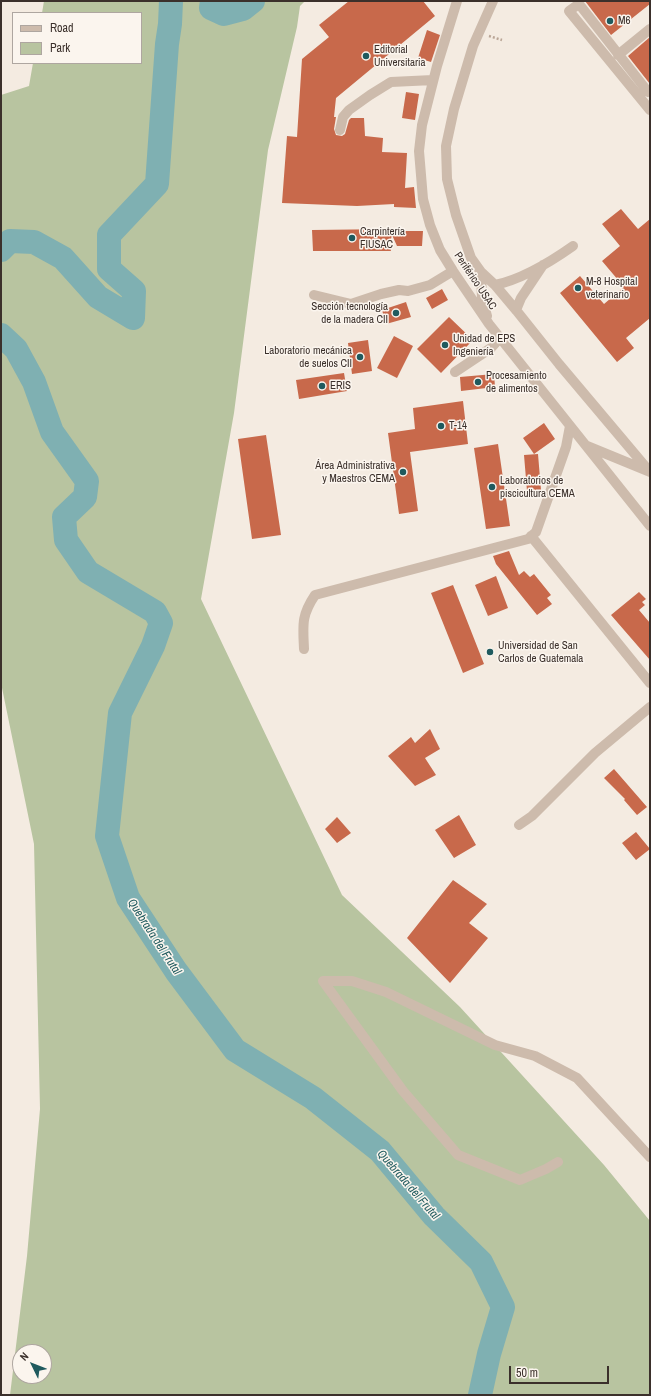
<!DOCTYPE html>
<html>
<head>
<meta charset="utf-8">
<style>
  body { margin:0 }
  #map { position:relative; width:651px; height:1396px; overflow:hidden; background:#f4ebe1; font-family:"Archivo Narrow",sans-serif }
  canvas { display:block }
  .frame { position:absolute; inset:0; border:2px solid #3b302b; pointer-events:none }
  .legend { position:absolute; left:12px; top:12px; width:130px; height:52px; box-sizing:border-box; background:#fbf5ee; border:1px solid #aea6a0; margin:0; padding:5px 7px; list-style:none; font-size:12px; color:#3b302b }
  .legend li { display:flex; align-items:center; gap:8px; height:20px }
  .legend b { width:20px; border:1px solid #aea6a0 }
  .north { position:absolute; left:12px; top:1344px; width:40px; height:40px; box-sizing:border-box; background:#fbf5ee; border:1px solid #aea6a0; border-radius:50%; rotate:313deg; font-size:11px; font-weight:700; line-height:16px; text-align:center; color:#3b302b }
  .north::after { content:''; display:block; margin:auto; width:14px; height:18px; background:#1f5a5e; clip-path:polygon(50% 0,100% 100%,50% 72%,0 100%) }
  .scale { position:absolute; left:509px; top:1366px; width:100px; height:18px; box-sizing:border-box; border:2px solid #3b302b; border-top:0; padding-left:5px; font-size:12px; line-height:14px; white-space:nowrap; color:#3b302b; -webkit-text-stroke:3px #fbf5ee; paint-order:stroke }
</style>
</head>
<body>
<div id="map">
<canvas width="651" height="1396"></canvas>
<div class="frame"></div>
<ul class="legend">
<li><b style="height:5px;background:#cdbbac"></b>Road</li>
<li><b style="height:11px;background:#b8c4a0"></b>Park</li>
</ul>
<div class="north">N</div>
<div class="scale">50 m</div>
</div>
<script>
const g = document.querySelector('canvas').getContext('2d');
g.lineJoin = 'round';
function fillPath(path, color) { g.fillStyle = color; g.fill(path, 'evenodd'); }
function trace(path, color, width, dash) { g.strokeStyle = color; g.lineWidth = width; g.lineCap = dash ? 'butt' : 'round'; g.setLineDash(dash || []); g.stroke(path); }
function drawText(font, color, halo, rows, align = 'center') {
  g.font = font + ' "Archivo Narrow",sans-serif'; g.lineWidth = 3; g.setLineDash([]); g.textBaseline = 'middle'; g.strokeStyle = halo; g.fillStyle = color; for (const [text, x, y, turn = 0] of rows) {
    g.save(); g.translate(x, y); g.rotate((+turn || 0) * Math.PI / 180); g.textAlign = isNaN(turn) ? turn : align; if (halo) g.strokeText(text, 0, 0); g.fillText(text, 0, 0); g.restore();
  }
}
const green = new Path2D(`
  M44,1H305L300,6L297,27L268,150L234,413L201,599L342,895L460,1007L604,1165L650,1221V1395H10L27,1256L40,1109L34,844L1,683V95L29,86L33,63H141V13H42ZM20,1352H44V1376H20Z`);
const river = new Path2D(`
  M212,1L211,8L224,14L243,9L253,1
  M1,250L10,241L34,242L63,258L98,297L133,318L134,291L109,269V235L157,184L167,44L170,24L171,1
  M1,335L16,349L34,382L52,432L87,481L85,497L64,517L66,540L88,572L155,612L161,623L153,646L120,713L107,836L128,898L176,971L235,1050L313,1098L380,1151L434,1216L481,1262L503,1307L489,1354L480,1395`);
const building = new Path2D(`
  M349,1H423L435,16L336,98L334,117H336L334,129L336,135L342,136L345,134L349,120L351,118H364L365,136L383,138L382,152L407,153L405,188L414,187L416,208L394,207V204L357,206L282,203L287,136L297,137L302,59L329,37L319,25Z
  M585,1H650V4L611,35Z
  M427,30L440,35L431,62L418,58Z
  M650,37V84L628,56Z
  M406,92L419,94L415,120L402,118Z
  M621,209L638,229L650,219V318L626,338L634,348L617,362L560,293L580,276L604,304L624,287L602,261L620,246L602,224Z
  M393,229L392,231H423L422,246H397L392,235L391,239L388,240L391,251H313L312,230Z
  M442,289L448,300L432,309L426,298Z
  M406,302L411,317L386,324L382,310Z
  M449,317L473,340L441,373L417,349Z
  M394,336L413,346L397,378L377,368Z
  M368,340L372,371L352,374L348,343Z
  M344,373L347,391L299,399L296,380Z
  M494,374L495,387L461,391L460,377Z
  M463,401L468,444L410,452L418,511L399,514L388,433L415,429L413,408Z
  M544,423L555,439L534,454L523,438Z
  M266,435L281,535L252,539L238,439Z
  M498,444L510,526L486,529L474,448Z
  M538,454L541,490L527,491L524,455Z
  M509,551L519,575L524,571L530,577L534,574L551,595L547,598L552,604L537,615L496,564L493,556Z
  M496,576L508,608L488,616L475,585Z
  M453,585L484,664L463,673L431,593Z
  M639,592L646,599L642,602L645,605L639,610L650,623V660L611,615Z
  M430,729L440,749L425,758L436,775L415,786L388,756L411,737L415,743Z
  M614,769L647,807L637,815L624,800L625,799L604,778Z
  M459,815L476,845L454,858L435,830Z
  M337,817L351,833L337,843L325,829Z
  M636,832L650,849L636,860L622,843Z
  M453,880L487,904L469,923L488,938L450,983L407,938Z`);
const path = new Path2D(`
  M489,36L502,40`);
const minor = new Path2D(`
  M457,1L437,66L422,125L419,151L423,199L430,225L440,250L453,271L489,324L650,526
  M493,1L473,46L454,109L446,146L447,179L456,215L471,258L481,272L495,285L516,310L559,364L650,472
  M618,55L650,29
  M648,92L579,4L569,11L650,110
  M340,130L343,117L349,110L370,95L391,82L433,80
  M481,272L482,299L487,316
  M495,285C523,279 549,263 573,246
  M314,295L351,304L381,294L399,290L408,291L430,285L453,271
  M516,310L521,298L543,265
  M455,372L491,348L500,338
  M587,446L648,471
  M531,536L650,683
  M304,649C303,625 301,616 315,595L528,539L536,532L566,447L570,426
  M519,825L532,816L595,753L650,707
  M558,1162L546,1169L520,1180L458,1155L403,1091L323,981H352L386,992L495,1045L535,1056L577,1078L650,1157`);
const markers = [
  [610,21,4,"#1f5a5e"],
  [366,56,4,"#1f5a5e"],
  [352,238,4,"#1f5a5e"],
  [578,288,4,"#1f5a5e"],
  [396,313,4,"#1f5a5e"],
  [445,345,4,"#1f5a5e"],
  [360,357,4,"#1f5a5e"],
  [478,382,4,"#1f5a5e"],
  [322,386,4,"#1f5a5e"],
  [441,426,4,"#1f5a5e"],
  [403,472,4,"#1f5a5e"],
  [492,487,4,"#1f5a5e"],
  [490,652,4,"#1f5a5e"]
];
const poiNames = [
  ["M6",618,21],
  ["Editorial",374,50],
  ["Universitaria",374,63],
  ["Carpintería",360,232],
  ["FIUSAC",360,245],
  ["M-8 Hospital",586,282],
  ["veterinario",586,295],
  ["Sección tecnología",388,307,"right"],
  ["de la madera CII",388,320,"right"],
  ["Unidad de EPS",453,339],
  ["Ingeniería",453,352],
  ["Laboratorio mecánica",352,351,"right"],
  ["de suelos CII",352,364,"right"],
  ["Procesamiento",486,376],
  ["de alimentos",486,389],
  ["ERIS",330,386],
  ["T-14",449,426],
  ["Área Administrativa",395,466,"right"],
  ["y Maestros CEMA",395,479,"right"],
  ["Laboratorios de",500,481],
  ["piscicultura CEMA",500,494],
  ["Universidad de San",498,646],
  ["Carlos de Guatemala",498,659]
];
const streetNames = [
  ["Periférico USAC",475,281,56]
];
const waterNames = [
  ["Quebrada del Frutal",154,937,57],
  ["Quebrada del Frutal",408,1185,49]
];
fillPath(green, '#b8c4a0');
trace(river, '#7fb0b2', 24);
fillPath(building, '#c8694b');
trace(path, '#b9a596', 2.5, [2, 2]);
trace(minor, '#cdbbac', 10);
for (const [x, y, r, color] of markers) { const dot = new Path2D(); dot.arc(x, y, r, 0, 2 * Math.PI); g.fillStyle = color; g.fill(dot); trace(dot, '#fbf5ee', 1.5); }
drawText('11px', '#3b302b', '#fbf5ee', poiNames, 'left');
drawText('11px', '#3b302b', '#fbf5ee', streetNames);
drawText('italic 12px', '#1f5a5e', '#fbf5ee', waterNames);
</script>
</body>
</html>
